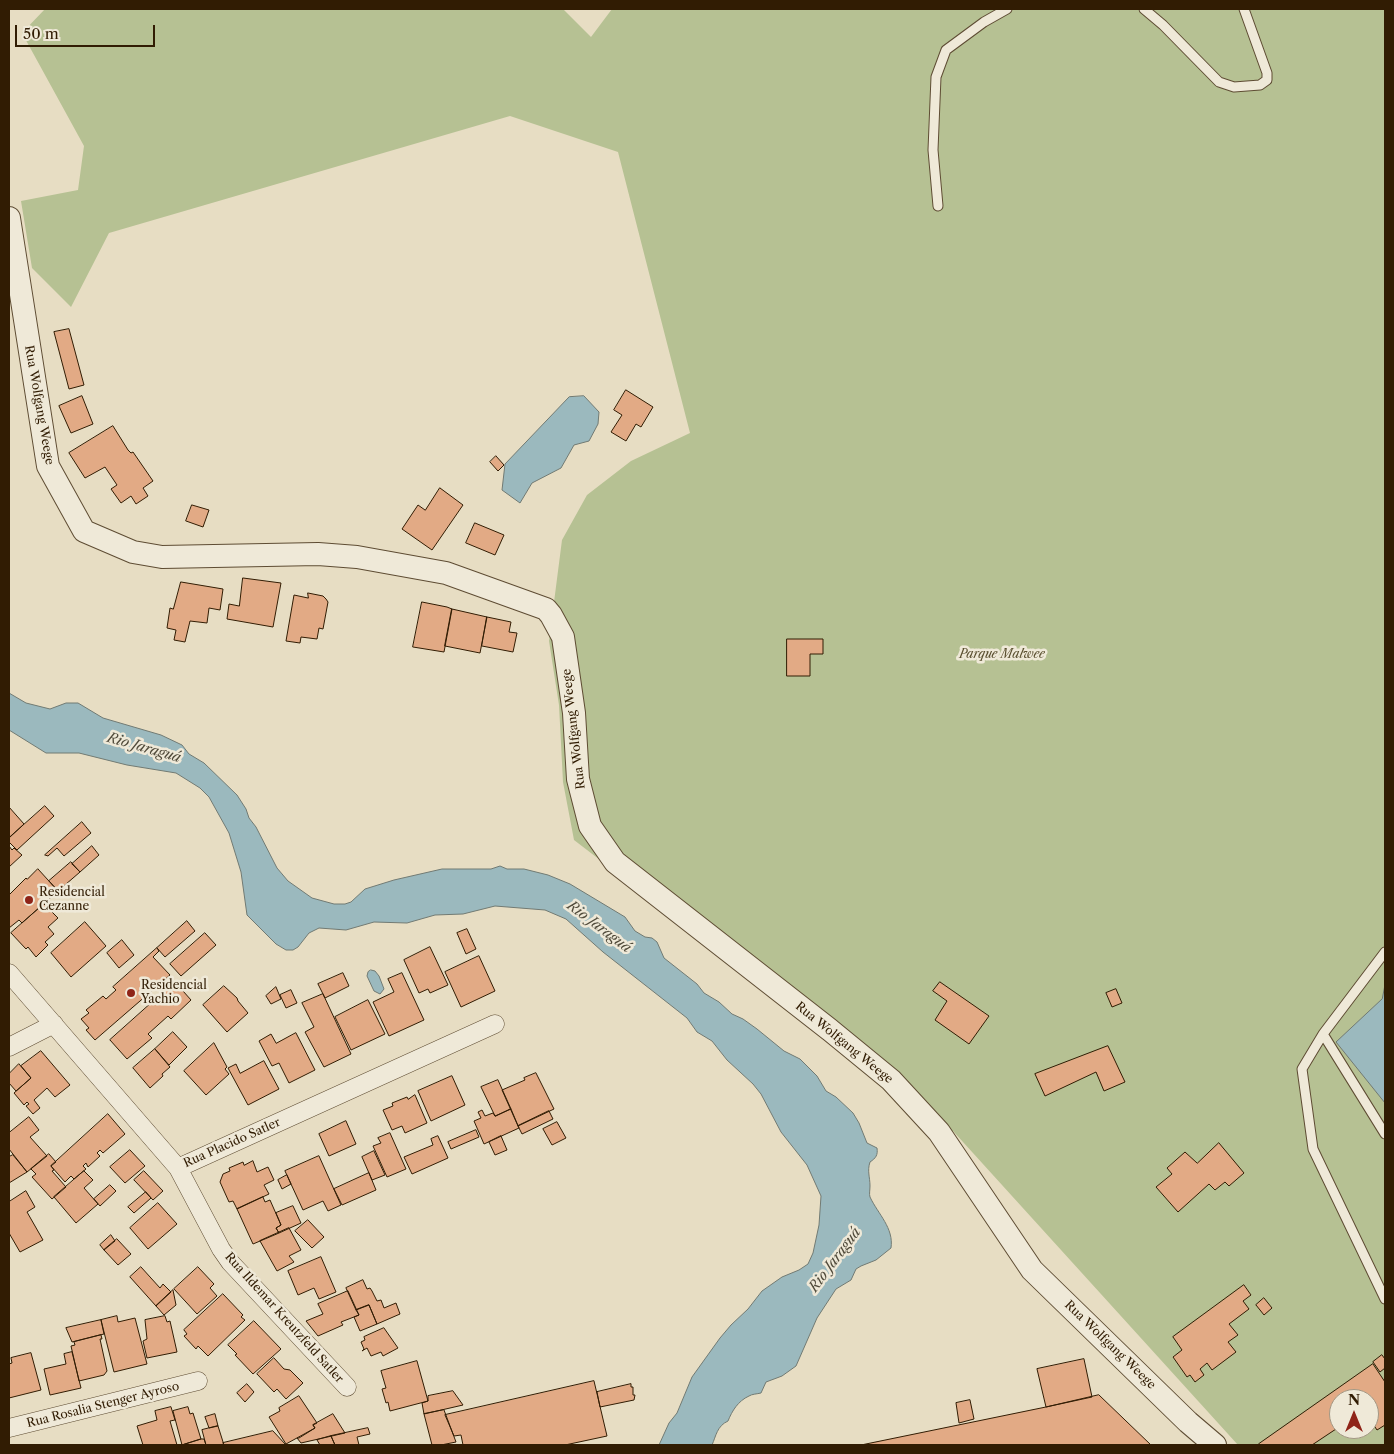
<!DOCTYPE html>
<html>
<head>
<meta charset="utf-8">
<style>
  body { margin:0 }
  #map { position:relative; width:1394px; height:1454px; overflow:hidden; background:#e7ddc3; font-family:"Libre Caslon Text",serif }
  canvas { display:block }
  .frame { position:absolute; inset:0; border:10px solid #311c03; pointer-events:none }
  .north { position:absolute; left:1329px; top:1389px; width:50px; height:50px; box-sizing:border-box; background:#efe9d8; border:1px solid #a39783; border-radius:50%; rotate:0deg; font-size:14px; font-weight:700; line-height:20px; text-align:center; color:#311c03 }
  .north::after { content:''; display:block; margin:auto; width:18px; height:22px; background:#8f2418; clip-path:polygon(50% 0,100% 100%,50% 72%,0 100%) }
  .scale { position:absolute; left:15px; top:25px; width:140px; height:22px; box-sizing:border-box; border:2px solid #311c03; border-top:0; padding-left:6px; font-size:15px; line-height:18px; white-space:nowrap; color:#311c03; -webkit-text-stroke:4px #efe9d8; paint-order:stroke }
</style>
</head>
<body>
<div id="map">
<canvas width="1394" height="1454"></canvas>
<div class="frame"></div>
<div class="north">N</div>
<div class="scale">50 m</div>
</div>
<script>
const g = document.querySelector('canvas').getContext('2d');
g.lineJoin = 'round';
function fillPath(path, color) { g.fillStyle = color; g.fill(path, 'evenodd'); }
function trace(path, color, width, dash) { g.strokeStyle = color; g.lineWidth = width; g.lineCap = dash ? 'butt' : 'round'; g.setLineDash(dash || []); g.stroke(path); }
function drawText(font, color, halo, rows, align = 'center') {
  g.font = font + ' "Libre Caslon Text",serif'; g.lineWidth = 5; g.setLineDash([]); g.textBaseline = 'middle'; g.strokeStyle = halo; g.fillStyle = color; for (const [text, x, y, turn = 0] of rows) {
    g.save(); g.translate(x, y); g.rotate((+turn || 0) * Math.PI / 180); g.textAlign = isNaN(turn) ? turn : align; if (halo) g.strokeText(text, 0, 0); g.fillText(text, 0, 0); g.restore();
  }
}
const green = new Path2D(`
  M45,9H563L591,37L612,9H1385V1445H1238L953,1131L938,1148L883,1077L574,840L563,782L559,705L549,641L562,540L587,495L631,461L690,433L618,152L510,116L109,233L71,307L32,268L21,201L78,190L84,146L22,33ZM1339,1399H1369V1429H1339Z`);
const water = new Path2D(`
  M584,396L599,412L598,424L589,441L574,445L561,468L532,483L520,503L502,490L505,464L569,397Z
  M9,693L26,703L50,709L66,703H78L103,718L161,735L182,745L189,754L204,763L237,795L246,809L249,818L256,827L277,868L288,881L312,898L334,904H345L351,902L365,889L394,880L442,869H491L500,866L507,869H524L548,875L570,884L625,917L635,931L645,937L652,938L657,942L664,958L697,984L704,993L719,1002L732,1014L743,1019L757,1029L784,1051L800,1059L817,1076L826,1091L836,1097L853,1113L859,1123L867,1143L877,1148C878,1155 876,1158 870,1162C867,1171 870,1177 870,1186C870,1190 869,1194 870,1197C878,1214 894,1228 891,1248L876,1260L861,1266L856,1269L851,1280L836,1289L817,1318L796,1366L782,1376L766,1382L761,1393C757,1394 752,1394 749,1396C738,1401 732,1411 728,1421C717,1426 716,1436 712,1445H659L669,1423L677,1413L692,1377L720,1338L731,1325L748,1309L762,1291L782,1277L799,1270L808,1264L813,1253L819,1225L821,1196L807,1165L781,1132L761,1094L753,1084L727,1060L712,1041L697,1032L687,1018L603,952L566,919L545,910L495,906L463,914L435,915L407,923L374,922L346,930L319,928L309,933L298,947L293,950H286L276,944L247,915L241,872L229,833L209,797L200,788L176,773L127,765L79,753H46L9,730Z
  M371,970L375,971L379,976L384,989L380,994L374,991L367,976L368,972Z
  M1385,985V1103L1336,1042L1382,999Z`);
const building = new Path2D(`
  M69,329L84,385L69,389L54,332Z
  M626,390L653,407L641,427L636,424L626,441L611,432L622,415L614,410Z
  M82,396L93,424L71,433L59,406Z
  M113,426L128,450L131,453L133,452L153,481L143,488L148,496L136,504L131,496L121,503L111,489L117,485L105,467L85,478L69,453Z
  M496,456L504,465L498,471L490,462Z
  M440,488L463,505L432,550L402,529L418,505L425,510Z
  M192,505L209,510L203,527L186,521Z
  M475,523L504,535L495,555L466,543Z
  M243,578L281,583L273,627L227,619L229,604L239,606Z
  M181,582L223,589L220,610L209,608L207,623L190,621L185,642L174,640L176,630L167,628L170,608L173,609Z
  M308,593L323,596L326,599L328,602L323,629L319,628L317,639L301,637L300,643L286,641L294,595L308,598Z
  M422,602L447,607L452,609L444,652L413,647Z
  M452,609L487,617L480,653L445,646Z
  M487,617L511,622L509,632L517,633L513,652L482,646Z
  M787,639H823V654H810V676H787Z
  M45,806L54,816L17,850L9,842V838Z
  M9,807L24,824L9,838Z
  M82,822L91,833L64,856L57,848L48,856L45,855Z
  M9,846L12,850L14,848L22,855L9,867Z
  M92,846L99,855L80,872L72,864Z
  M71,862L80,872L58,891L49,881Z
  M38,869L58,891L22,923L19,920L9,928V895L26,878L27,879Z
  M44,904L58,918L48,927L54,934L45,942L48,945L36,957L28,947L26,949L11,933Z
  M187,921L195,931L165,957L157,948Z
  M85,922L106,946L71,977L51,953Z
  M467,929L476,949L466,954L457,933Z
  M205,933L216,945L181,976L170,964Z
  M122,940L134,955L119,968L107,953Z
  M430,947L448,985L430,993L428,989L419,993L404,960Z
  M157,948L159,951L153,957L170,975L95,1040L86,1030L89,1028L81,1019L89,1013L86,1010L103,996L106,999L116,990L113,987Z
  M479,956L495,991L461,1007L445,972Z
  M343,973L349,986L325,998L318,984Z
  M402,973L424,1020L389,1036L373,1002L394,992L388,979Z
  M175,982L191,1000L171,1019L168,1016L148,1034L152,1038L127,1059L110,1040Z
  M940,982L989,1016L969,1044L935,1020L947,1001L933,991Z
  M224,986L237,998L238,1001L248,1013L227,1032L203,1005Z
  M276,987L281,999L271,1004L266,996Z
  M1116,989L1122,1003L1112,1007L1106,993Z
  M291,990L297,1003L286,1008L280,995Z
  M323,994L351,1054L324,1067L305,1032L314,1027L302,1003Z
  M368,1000L385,1034L351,1050L335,1017Z
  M173,1032L187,1047L169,1065L155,1049Z
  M296,1033L315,1070L289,1083L279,1063L272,1066L259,1041L271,1034L276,1043Z
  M214,1043L227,1067L225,1069L229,1074L206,1095L184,1071Z
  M1108,1046L1125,1082L1104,1091L1096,1072L1045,1096L1035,1074Z
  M155,1049L170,1067L162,1074L163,1076L150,1088L133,1068Z
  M41,1051L70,1085L55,1097L47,1088L34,1100L40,1108L33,1114L26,1106L29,1104L27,1102L24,1105L14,1093L31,1078L21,1066Z
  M264,1061L279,1089L248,1105L228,1068L236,1064L240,1073Z
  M19,1064L31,1078L16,1091L9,1083V1074Z
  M536,1073L554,1109L518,1126L502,1090L525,1080L524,1078Z
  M452,1076L465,1105L431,1121L418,1091Z
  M498,1080L511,1109L495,1116L481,1087Z
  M415,1095L427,1123L405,1133L402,1126L392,1130L383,1110L393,1106L392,1103L407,1097L408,1099Z
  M511,1109L519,1128L484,1144L474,1121L481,1118L478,1112L482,1110L485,1116L493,1113L495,1116Z
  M549,1111L553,1119L522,1134L518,1126Z
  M108,1114L125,1134L103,1153L100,1150L97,1153L100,1156L88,1167L86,1163L83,1166L86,1169L74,1179L71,1176L65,1182L51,1166Z
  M29,1117L39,1130L30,1137L47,1156L27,1172L9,1149V1133Z
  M346,1121L356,1144L329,1156L319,1134Z
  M557,1122L566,1138L552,1145L543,1129Z
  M476,1130L479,1137L451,1149L448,1142Z
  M390,1133L406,1169L387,1177L373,1146L381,1143L378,1138Z
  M438,1136L448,1158L412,1174L404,1157L433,1145L431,1139Z
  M501,1136L507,1150L495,1155L489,1142Z
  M1219,1143L1244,1173L1229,1186L1225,1182L1215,1190L1209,1184L1178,1212L1156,1187L1172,1174L1167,1168L1185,1152L1197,1163Z
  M130,1150L145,1166L125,1183L110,1167Z
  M374,1151L385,1175L372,1180L362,1157Z
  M49,1154L56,1162L51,1166L54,1170L52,1171L66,1187L52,1199L32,1177L36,1174L31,1169Z
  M13,1155L27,1172L9,1183V1157Z
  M319,1156L341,1205L328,1211L323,1201L303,1210L285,1171Z
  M253,1161L257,1172L268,1167L274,1180L264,1185L269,1194L237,1209L233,1201L229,1202L220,1182L223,1174L230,1171L229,1168L243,1162L244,1165Z
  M84,1171L93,1180L84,1188L98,1204L76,1223L54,1197Z
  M144,1171L163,1191L153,1200L134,1180Z
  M369,1173L376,1190L342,1205L334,1189Z
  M287,1175L291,1184L282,1189L278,1180Z
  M110,1185L116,1191L100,1206L94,1199Z
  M26,1191L35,1207L27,1212L43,1240L20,1252L9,1233V1202Z
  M146,1192L151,1198L134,1213L128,1207Z
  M263,1197L265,1202L270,1200L281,1225L276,1228L279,1233L253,1244L237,1209Z
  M158,1203L177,1224L148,1249L130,1228Z
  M293,1206L301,1223L279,1233L276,1228L281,1225L276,1213Z
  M308,1220L324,1237L312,1248L295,1231Z
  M289,1228L301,1250L289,1256L294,1262L277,1271L260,1241Z
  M111,1235L115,1241L104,1250L100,1245Z
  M117,1239L131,1254L118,1265L104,1250Z
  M321,1257L336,1292L319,1299L314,1288L298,1295L288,1271Z
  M141,1267L160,1288L163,1284L171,1292L156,1306L130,1277Z
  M198,1267L214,1284L210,1288L217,1296L197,1314L174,1289Z
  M363,1280L367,1289L370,1288L372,1291L377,1301L381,1300L384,1308L396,1303L400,1314L377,1324L369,1305L356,1310L346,1288Z
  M1244,1285L1251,1295L1243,1301L1249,1309L1229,1324L1238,1335L1228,1342L1236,1352L1212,1370L1207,1363L1200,1369L1204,1375L1195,1382L1190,1375L1187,1377L1173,1357L1182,1350L1173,1337Z
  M173,1290L176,1305L164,1315L156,1306Z
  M348,1291L359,1315L341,1322L343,1325L318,1336L306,1321L323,1314L318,1304Z
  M223,1294L243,1315L241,1317L245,1320L208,1356L198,1346L196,1349L184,1336L187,1334L184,1330Z
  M1264,1298L1272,1308L1264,1315L1256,1305Z
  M369,1305L377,1324L360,1331L354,1317L359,1315L356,1310Z
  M117,1316L118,1322L135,1318L147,1364L114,1372L101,1320Z
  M165,1316L167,1322L170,1321L177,1352L147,1358L143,1341L147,1339L145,1320Z
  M101,1320L104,1334L72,1342L66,1328Z
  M254,1321L281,1349L253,1374L235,1355L237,1354L228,1345Z
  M384,1328L398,1348L383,1356L381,1352L371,1356L367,1348L362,1351L364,1349L361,1342L365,1340L364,1337Z
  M101,1335L102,1339H100L107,1371L104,1375L79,1381L71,1346L75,1345L74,1342Z
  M72,1352L81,1388L50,1395L44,1369L66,1364L64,1354Z
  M31,1353L41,1390L9,1398V1364L12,1363L11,1358Z
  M1382,1355L1385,1359V1368L1380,1372L1373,1362Z
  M274,1358L284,1369L290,1370L303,1383L286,1399L277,1389L274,1392L257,1374Z
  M1084,1359L1092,1397L1046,1407L1037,1369Z
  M417,1361L428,1401L390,1411L388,1402L386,1403L382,1389L386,1388L381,1371Z
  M1373,1364L1385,1382V1425L1377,1430L1373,1424L1369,1425V1399H1339V1427L1312,1445H1260L1259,1444Z
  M594,1381L607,1436L565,1445H463L461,1435L454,1436L445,1415Z
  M247,1384L254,1392L245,1402L237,1393Z
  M631,1384V1387H633V1395H635L634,1400L600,1407L597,1392Z
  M453,1391L463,1405L424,1414L422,1403L428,1401V1396Z
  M1099,1395L1151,1445H861L1046,1407Z
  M299,1396L317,1423L313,1425L315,1428L286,1444L269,1417L280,1411L279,1408Z
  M970,1400L974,1419L959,1423L956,1403Z
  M171,1407L175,1420L170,1421L177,1445H143L137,1426L157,1420L155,1411Z
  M188,1407L190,1414L193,1413L201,1439L182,1445L173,1411Z
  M444,1410L456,1442L441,1445H432L424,1414Z
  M215,1414L218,1426L209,1428L205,1417Z
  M333,1414L345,1433L301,1443L297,1438H299L315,1428L313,1425Z
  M218,1426L224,1445H206L202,1430Z
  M368,1428L370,1434L357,1437L359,1445H335L331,1436Z
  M273,1431L286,1445H224L223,1443Z
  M331,1436L335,1445H320L317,1440Z
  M201,1439H204L206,1445H182Z`);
const service = new Path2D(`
  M1144,9L1163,25L1219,82L1234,87L1260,85L1267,80V73L1244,9
  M938,206L933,150L936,77L946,50L984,22L1007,9
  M1385,952L1323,1034L1385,1134
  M1323,1034L1302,1069L1313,1149L1385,1299`);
const minor = new Path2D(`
  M9,973L178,1168L495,1024
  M9,1047L54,1024
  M178,1168L221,1249L230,1262L347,1387
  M9,1428L198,1381`);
const tertiary = new Path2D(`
  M9,218L48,466L84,531L133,552L162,557L318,554L357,557L446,573L546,609L551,615L563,637L574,713L578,779L590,826L615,862L830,1030L891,1080L939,1132L1032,1270L1188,1422L1215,1445`);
const markers = [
  [29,900,5,"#8f2418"],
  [131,993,5,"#8f2418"]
];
const streetNames = [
  ["Rua Wolfgang Weege",39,405,80],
  ["Rua Wolfgang Weege",574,729,-97],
  ["Rua Wolfgang Weege",844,1043,39],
  ["Rua Placido Satler",232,1143,-24],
  ["Rua Ildemar Kreutzfeld Satler",284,1318,48],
  ["Rua Wolfgang Weege",1110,1345,44],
  ["Rua Rosalia Stenger Ayroso",103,1405,-14]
];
const parkNames = [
  ["Parque Malwee",1002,655]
];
const poiNames = [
  ["Residencial",39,893],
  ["Cezanne",39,907],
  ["Residencial",141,986],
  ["Yachio",141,1000]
];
const waterNames = [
  ["Rio Jaraguá",144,748,16],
  ["Rio Jaraguá",599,927,37],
  ["Rio Jaraguá",835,1260,-53]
];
fillPath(green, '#b6c193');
fillPath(water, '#9bb9be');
trace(water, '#717a73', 1);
fillPath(building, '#e2aa85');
trace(building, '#311c03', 1);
trace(service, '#5e4c33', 11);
trace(minor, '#5e4c33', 19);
trace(tertiary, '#5e4c33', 24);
trace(service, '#efe9d8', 9);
trace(minor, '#efe9d8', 18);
trace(tertiary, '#efe9d8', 22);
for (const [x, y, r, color] of markers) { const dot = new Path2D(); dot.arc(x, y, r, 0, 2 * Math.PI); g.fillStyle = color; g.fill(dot); trace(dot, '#efe9d8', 2); }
drawText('12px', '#311c03', '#efe9d8', streetNames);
drawText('italic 12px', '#594e2e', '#efe9d8', parkNames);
drawText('12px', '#311c03', '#efe9d8', poiNames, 'left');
drawText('italic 14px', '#514b3b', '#efe9d8', waterNames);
</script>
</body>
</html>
